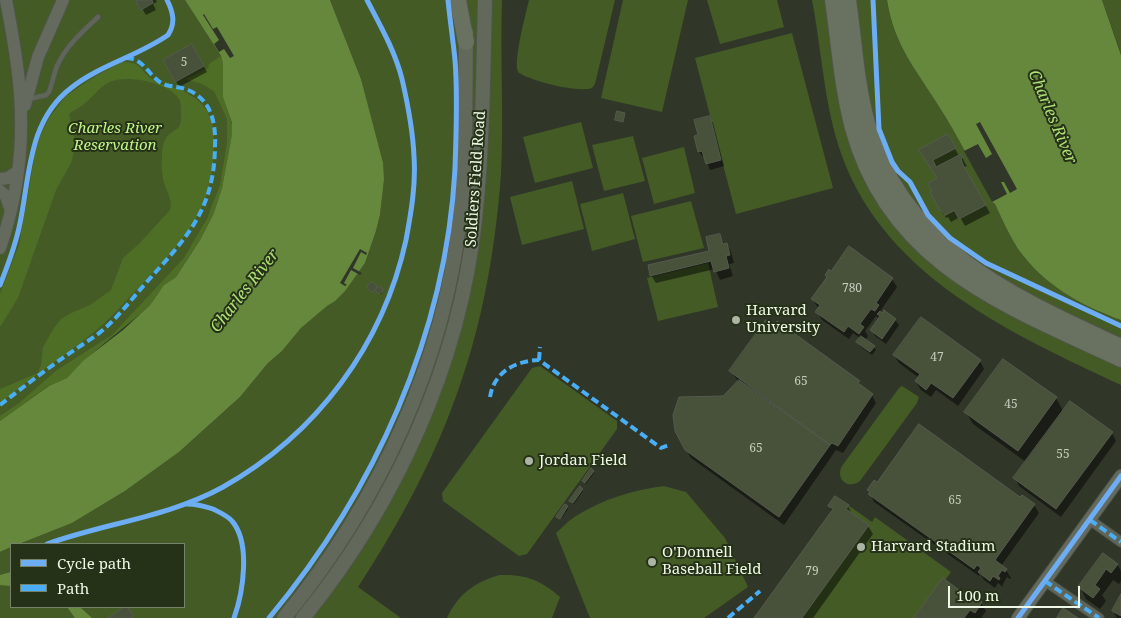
<!DOCTYPE html>
<html>
<head>
<meta charset="utf-8">
<style>
  body { margin:0 }
  #map { position:relative; width:1121px; height:618px; overflow:hidden; background:#303728; font-family:"Noto Serif",serif }
  canvas { display:block }
  .legend { position:absolute; left:10px; top:543px; width:175px; height:65px; box-sizing:border-box; background:#263218; border:1px solid #76816b; margin:0; padding:6px 9px; list-style:none; font-size:15px; color:#eff7e7 }
  .legend li { display:flex; align-items:center; gap:10px; height:25px }
  .legend b { width:25px; border:1px solid #76816b }
  .scale { position:absolute; left:948px; top:586px; width:132px; height:22px; box-sizing:border-box; border:2px solid #eff7e7; border-top:0; padding-left:6px; font-size:15px; line-height:18px; white-space:nowrap; color:#eff7e7; -webkit-text-stroke:4px #263218; paint-order:stroke }
</style>
</head>
<body>
<div id="map">
<canvas width="1121" height="618"></canvas>
<ul class="legend">
<li><b style="height:6px;background:#6dadf4"></b>Cycle path</li>
<li><b style="height:6px;background:#49aef6"></b>Path</li>
</ul>
<div class="scale">100 m</div>
</div>
<script>
const g = document.querySelector('canvas').getContext('2d');
g.lineJoin = 'round';
function fillPath(path, color) { g.fillStyle = color; g.fill(path, 'evenodd'); }
function trace(path, color, width, dash) { g.strokeStyle = color; g.lineWidth = width; g.lineCap = dash ? 'butt' : 'round'; g.setLineDash(dash || []); g.stroke(path); }
function drawText(font, color, halo, rows, align = 'center') {
  g.font = font + ' "Noto Serif",serif'; g.lineWidth = 4; g.setLineDash([]); g.textBaseline = 'middle'; g.strokeStyle = halo; g.fillStyle = color; for (const [text, x, y, turn = 0] of rows) {
    g.save(); g.translate(x, y); g.rotate((+turn || 0) * Math.PI / 180); g.textAlign = isNaN(turn) ? turn : align; if (halo) g.strokeText(text, 0, 0); g.fillText(text, 0, 0); g.restore();
  }
}
const green = new Path2D(`
  M0,0H185L221,56L232,134L222,188L179,272L67,378L0,421Z
  M330,0H502C500,58 504,116 501,174C496,243 484,316 461,382C437,454 400,523 358,587L401,618H0V552L11,547V607H184V544H19L72,523L125,491L179,452L240,397L268,363L282,351L301,328L344,291L365,263L376,231L380,215L384,180L361,79Z
  M529,0H615L595,84L592,88C577,93 530,81 518,72C513,60 526,14 529,0Z
  M623,0H688L662,112L601,98Z
  M707,0H777L784,27L720,44Z
  M812,0H887C894,45 915,68 938,105C958,136 975,170 992,202L995,204C1002,219 1009,235 1018,249C1042,283 1082,306 1121,320V385C1012,334 886,277 842,156C824,106 822,52 812,0Z
  M1102,0H1121V55L1119,48Z
  M792,33L833,188L736,214L695,58Z
  M581,122L593,168L535,183L523,137Z
  M633,136L645,181L604,191L592,145Z
  M684,147L695,193L654,204L642,158Z
  M572,181L584,229L522,245L510,197Z
  M623,193L635,239L592,251L580,204Z
  M691,201L704,248L643,262L631,216Z
  M708,263L718,307L658,321L647,278Z
  M540,366L617,421V429L527,554L519,556L443,501L442,493L532,368Z
  M902,386L919,397L917,403L860,481C848,490 835,479 842,466L899,388Z
  M664,486L686,492L725,538L748,587L704,618H590L556,533C562,528 569,520 576,516C603,499 633,490 664,486Z
  M835,496L872,522L875,517L951,572L945,580L967,596L969,593L982,602L975,613L970,610L964,618H754L833,510L828,506Z
  M500,575C525,574 541,580 560,597L552,618H447C458,594 475,582 500,575Z`);
const forest = new Path2D(`
  M221,56L223,64V97L232,124V134L222,188L213,215L200,240L176,277L164,285L150,305L139,315L84,360L67,378L48,386L0,421V416L19,403L57,370L112,335L184,258L207,218L220,185L227,143V119L214,91L202,84L186,79L209,68L208,65Z
  M122,62C144,63 138,69 153,80C160,85 170,86 178,89C205,100 214,115 214,144C214,210 185,239 142,284C128,298 115,314 100,327C76,348 49,365 24,384C16,390 8,397 0,403V389L38,373L41,365L43,347L54,328L61,319L69,314L90,305L111,290L123,258L139,244L170,210C174,199 164,189 163,178C162,171 161,162 162,155C162,149 163,142 167,137C175,127 182,132 181,113C181,110 181,104 180,101C172,83 127,74 110,82C100,86 93,97 84,104C79,108 74,110 69,114L75,143L72,161L56,190L18,298L0,327V294L19,245L36,148L43,130L49,118L66,96L94,77Z`);
const water = new Path2D(`
  M185,0H330L361,79L383,163L384,180L380,215L376,231L365,263L345,291L335,301L327,306L301,328L282,351L268,363L240,397L179,452L125,491L72,523L19,544H11V547L0,552V421L49,386L67,378L84,360L123,330L150,305L164,285L176,277L200,240L213,215L222,188L232,134V123L223,97V64L221,56Z
  M887,0H1102L1121,55V320C1080,305 1044,285 1018,249C1009,235 1002,219 995,204L992,202C975,170 958,136 938,105C915,68 894,45 887,0Z
  M11,572V586L0,585V575Z
  M67,607H80L92,618H75Z`);
const pier = new Path2D(`
  M204,14L213,29L217,27L234,56L230,58L224,49L219,52L214,44L219,40L203,15Z
  M980,122L1017,189L1010,193L1004,182H1001L1007,194L992,202L964,151L978,144L986,158L992,154L976,124Z
  M360,249L367,253L366,255L361,252L353,268L362,273L360,275L351,270L344,283L347,285L345,286L340,283Z`);
const shadow = new Path2D(`
  M137,0H156L157,2L153,4L156,10L146,15Z
  M192,46L207,72L179,87L165,61Z
  M709,118L713,123L724,166L710,170L705,157H703L699,152L695,137L700,136Z
  M948,136L959,156L961,155L965,163L967,166L964,167L990,213L965,226L960,217L951,222L948,217L946,218L945,216L960,208L959,206L944,215L932,192L938,179L921,150Z
  M720,235L725,245L727,244L731,252L734,263L729,264L733,276L720,280L715,269L656,283L651,275L710,252Z
  M849,248L892,279L897,287L881,310L883,314L895,320L899,325L886,344L875,336L872,330L880,319L876,316L865,331L868,336L865,340L874,347L876,350L872,355L860,346L858,342L860,338L853,333L849,339L822,320L817,312L819,309L812,299Z
  M368.5 288a3.5 3.5 0 1 1 7 0a3.5 3.5 0 1 1-7 0Z
  M378,289H381L382,294H379Z
  M894,355L980,361L984,369L958,406L936,390L931,397L921,390L916,382L919,378L899,363Z
  M731,372L859,382L862,388L872,395L876,403L843,453L836,450L784,525L691,458L677,434L724,397L739,382Z
  M1056,398L1063,411L1112,433L1116,441L1061,517L1019,486L1015,478L1026,462L973,424L966,412Z
  M593,471L594,473L586,484L584,482Z
  M582,489L583,491L574,504L571,502V501Z
  M868,490L1021,499L1034,505L1039,513L1001,566L1006,570L1011,578L1010,579L1007,577L1003,584V587L998,583L995,588L984,580L980,574L979,576L874,502Z
  M566,506L568,509L561,519L559,518Z
  M829,506H848L852,514L868,526L873,534L813,618H756L833,512Z
  M1104,554L1117,564L1121,571V581L1119,584L1113,580L1106,590L1102,595L1106,601L1100,609L1086,599L1080,587Z
  M1121,596V618H1117L1113,611Z
  M967,598L981,603L986,611L981,618H916Z`);
const building = new Path2D(`
  M136,0H152L153,3L141,10Z
  M192,44L204,66L175,82L163,60Z
  M617,111L625,113L623,122L615,120Z
  M710,116L721,160L706,164L702,151L698,152L694,136L698,135L694,120Z
  M948,134L956,148L933,160L936,167L961,154L963,157L961,159L963,165L986,205L959,219L954,210L945,215L942,210L940,211L930,192L932,191L928,183L937,178L919,150Z
  M720,234L723,244L727,243L730,255L726,256L729,268L714,272L711,261L650,276L648,265L709,251L706,237Z
  M849,246L893,278L876,303L879,305L875,311L871,309L860,324L864,327L859,334L848,326L844,332L815,312L820,305L811,299L827,277L825,275L829,269L831,271Z
  M367.5 287a4.5 4.5 0 1 1 9 0a4.5 4.5 0 1 1-9 0Z
  M375.5 290a3.5 3.5 0 1 1 7 0a3.5 3.5 0 1 1-7 0Z
  M884,310L896,319L882,339L870,330L880,316L877,314L880,311L883,313Z
  M921,317L981,360L953,398L931,383L926,390L915,381L920,374L893,355Z
  M766,320L774,326L777,321L860,381L858,383L873,394L838,446L832,443L830,445L729,371Z
  M861,336L875,346L870,352L856,342Z
  M1003,359L1057,397L1018,451L964,412Z
  M739,380L830,445L779,517L685,450L675,431L673,415L679,397L723,396Z
  M1070,401L1113,432L1056,509L1013,478Z
  M919,424L1020,497L1022,495L1035,504L995,560L1007,569L1005,572L1002,570L998,576L1000,578L999,580L993,576L990,581L978,572L981,568L977,565L974,569L868,494L870,492L867,490L874,480L877,482Z
  M591,468L594,471L585,483L582,481Z
  M580,486L583,489L573,503L569,501Z
  M835,496L849,505L846,509L869,525L802,618H754L833,509L828,506Z
  M565,504L568,506L560,519L556,517Z
  M1103,553L1118,564L1111,573L1106,569L1100,578L1095,585L1100,589L1093,598L1078,587Z
  M943,578L967,596L969,593L982,602L975,613L970,610L964,618H914Z
  M1121,594V616L1112,611Z
  M125,607H127L134,616L131,618H108Z
  M1063,608L1078,618H1057Z`);
const lane = new Path2D(`
  M29,99L46,95L49,92C52,84 54,74 57,66C66,46 82,32 98,17`);
const street = new Path2D(`
  M1090,520L1121,542
  M1045,581L1099,618`);
const secondary = new Path2D(`
  M25,105L38,57L63,0
  M0,179L8,178L17,172
  M0,191L6,196L10,208
  M0,248C17,199 24,146 20,94C18,62 12,31 6,0
  M1018,618L1121,476`);
const primary = new Path2D(`
  M284,618C378,504 443,365 460,218C467,156 465,94 466,32
  M303,618C395,505 459,365 475,220C483,147 483,73 485,0`);
const highway = new Path2D(`
  M458,0L466,42
  M833,0C839,42 842,86 853,128C890,264 1006,305 1121,359
  M848,0C854,40 856,84 867,123C902,249 1013,297 1121,347`);
const quiet = new Path2D(`
  M539,360L540,347
  M490,397C494,372 515,361 539,360L661,448L669,445
  M0,405C22,388 44,371 67,355C77,348 88,341 98,334C116,320 130,301 145,284C185,239 214,212 215,147C216,124 212,100 188,90C181,87 174,87 166,85C150,80 146,59 127,58
  M1090,520L1121,542
  M1045,581L1099,618
  M728,618L760,591`);
const cycleway = new Path2D(`
  M873,0L879,129L892,162L898,171L910,182L928,215L950,238L986,263L1121,326
  M0,285C8,265 16,244 20,223C30,175 28,121 71,88C100,65 138,56 168,35C176,23 173,12 167,0
  M187,504C196,504 204,506 213,509C219,512 228,516 232,521C251,543 243,593 234,618
  M47,544C105,523 169,517 223,487C317,434 383,345 406,240C411,213 416,185 414,157C413,131 408,105 402,79C395,51 380,25 367,0
  M269,618C374,492 446,335 455,169C456,133 458,96 455,60C453,40 450,20 448,0
  M1018,618L1121,476`);
const markers = [
  [736,320,5,"#acb4a4"],
  [529,461,5,"#acb4a4"],
  [861,547,5,"#acb4a4"],
  [652,562,5,"#acb4a4"]
];
const numberNames = [
  ["5",184,63],
  ["780",852,289],
  ["47",937,358],
  ["65",801,382],
  ["45",1011,405],
  ["65",756,449],
  ["55",1063,455],
  ["65",955,501],
  ["79",812,572]
];
const parkNames = [
  ["Charles River",115,129],
  ["Reservation",115,146]
];
const streetNames = [
  ["Soldiers Field Road",476,179,-86]
];
const poiNames = [
  ["Harvard",746,311],
  ["University",746,328],
  ["Jordan Field",539,461],
  ["Harvard Stadium",871,547],
  ["O'Donnell",662,553],
  ["Baseball Field",662,570]
];
const waterNames = [
  ["Charles River",1052,117,67],
  ["Charles River",245,291,-52]
];
fillPath(green, '#445b26');
fillPath(forest, '#4f6e25');
fillPath(water, '#66883d');
fillPath(pier, '#303728');
fillPath(shadow, '#0007');
fillPath(building, '#48513a');
trace(building, '#545b4e', 1);
trace(lane, '#4f5649', 6);
trace(street, '#4f5649', 11);
trace(secondary, '#4f5649', 14);
trace(primary, '#4f5649', 16);
trace(highway, '#4f5649', 18);
trace(lane, '#606559', 4.5);
trace(street, '#606559', 9);
trace(secondary, '#646a5d', 12);
trace(primary, '#62695a', 14);
trace(highway, '#697160', 16);
trace(quiet, '#49aef6', 4, [8, 4]);
trace(cycleway, '#6dadf4', 5);
for (const [x, y, r, color] of markers) { const dot = new Path2D(); dot.arc(x, y, r, 0, 2 * Math.PI); g.fillStyle = color; g.fill(dot); trace(dot, '#263218', 2); }
drawText('12px', '#c5cebc', null, numberNames);
drawText('italic 15px', '#c1f488', '#263218', parkNames);
drawText('15px', '#eff7e7', '#263218', streetNames);
drawText('15px', '#eff7e7', '#263218', poiNames, 'left');
drawText('italic 16px', '#aee074', '#263218', waterNames);
</script>
</body>
</html>
